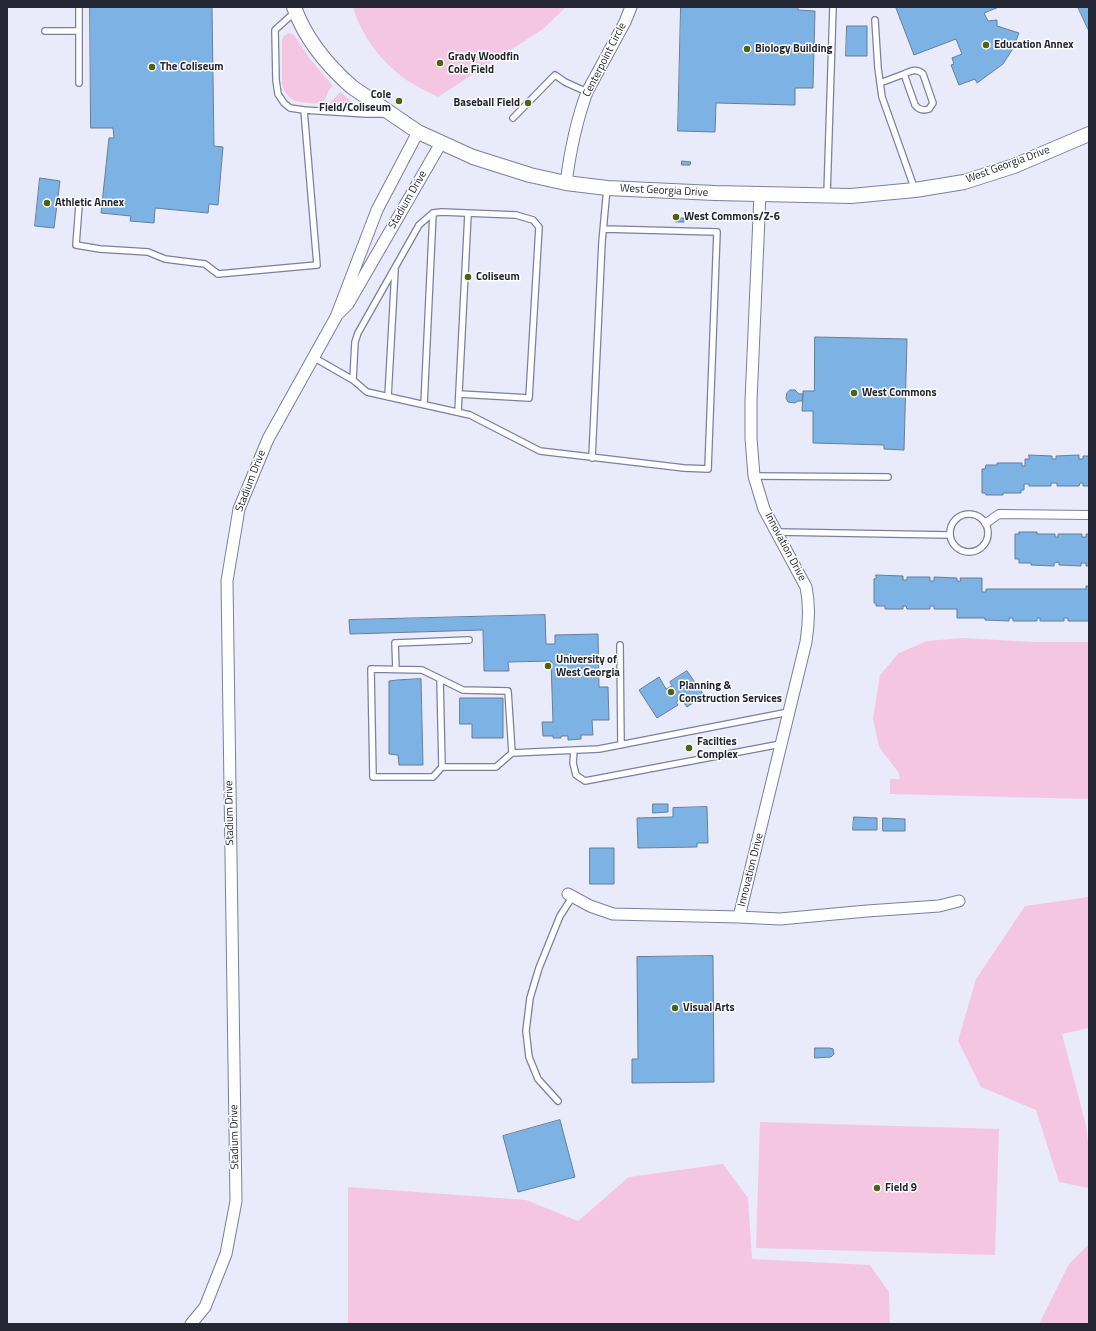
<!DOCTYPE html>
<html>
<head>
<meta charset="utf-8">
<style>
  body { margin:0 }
  #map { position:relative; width:1096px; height:1331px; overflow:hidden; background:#e9ebfa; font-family:"Titillium Web",sans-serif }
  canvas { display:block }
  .frame { position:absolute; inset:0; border:8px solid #242633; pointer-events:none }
</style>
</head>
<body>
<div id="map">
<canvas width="1096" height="1331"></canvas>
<div class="frame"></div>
</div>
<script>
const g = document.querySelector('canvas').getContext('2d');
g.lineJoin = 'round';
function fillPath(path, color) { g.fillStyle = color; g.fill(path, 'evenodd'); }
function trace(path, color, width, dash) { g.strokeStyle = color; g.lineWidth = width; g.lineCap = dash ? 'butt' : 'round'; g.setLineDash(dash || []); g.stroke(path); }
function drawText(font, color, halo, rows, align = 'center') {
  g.font = font + ' "Titillium Web",sans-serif'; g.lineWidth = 3; g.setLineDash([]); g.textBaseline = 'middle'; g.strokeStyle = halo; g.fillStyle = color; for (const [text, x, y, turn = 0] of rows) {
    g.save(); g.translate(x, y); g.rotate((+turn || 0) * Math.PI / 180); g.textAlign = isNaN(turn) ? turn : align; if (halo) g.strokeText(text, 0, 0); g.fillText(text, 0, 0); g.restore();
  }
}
const green = new Path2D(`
  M353,7H566L543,29L438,97C428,92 418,87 408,81C383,64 361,36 353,7Z
  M289,33L294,35L310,59L333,86L329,90L323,104C304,102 287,106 282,83V40L284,36Z
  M340,92L353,103V106L329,104Z
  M963,638L1033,642H1089V799L890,794V779H900L899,773L879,747L873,719L880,675L899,653L927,641Z
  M1089,897V1028L1062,1034L1086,1125L1089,1152V1188L1059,1182L1036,1110L981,1087L958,1041L976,979L1025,906Z
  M760,1122L999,1129L995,1255L756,1248Z
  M723,1164L748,1198L752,1259L870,1265L889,1292L890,1324H348V1187L526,1200L578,1221L629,1177Z
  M1089,1244V1324H1039L1069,1264Z`);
const building = new Path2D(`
  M90,7H212L214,146L223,147L218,205L209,204L208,213L155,208L154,223L130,221L131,216L101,213L109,138H114L113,128H91Z
  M681,7H798V10L815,11L813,88H795V105L716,103L715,132L678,131Z
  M897,7H999L984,13L988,21L997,20V26L1019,33L1012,50L1003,64L977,83L975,79L959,85L951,65L954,64L952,58L962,54L956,39L914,55L896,8Z
  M1078,7H1089V31Z
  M847,26H867V56H846Z
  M682,161L691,162L690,165H682Z
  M40,178L60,181L54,228L35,226Z
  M676,218H684V222H676Z
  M815,337L907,339L904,450L884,449V445L813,443V411H802L803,394V391H814Z
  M790,390H795L799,394H803L802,401H798L795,403L788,402L786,398L787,393Z
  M1029,455L1052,456V459H1056V456L1079,455V459H1083V456H1089V486H1083V483H1080L1079,486H1057V483H1051V486H1029V484H1024V490H1021V493H1003V495H986L985,493H982V469H985L986,465H997V463H1022V466H1025V459H1029Z
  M1019,532H1037V534H1055V537H1058V534H1082V537H1086V534H1089V566H1086V563H1081V566L1059,565V562L1054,563V566L1031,565V563H1019V559H1015V534H1019Z
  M876,575L903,576V580H907V577H930V581H934V577L957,578V581H961L960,578H982V592H986V589H1086V586H1089V621H1068V618H1064V621H1040V618H1037V621H1013V618H1009V621L985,620V618H957V609H934V606H930V609H907L906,606H903V609H885V606H876V603H874V579L876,578Z
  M545,615L546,644H555V635L598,634L599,687H608L609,720H592L593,735H581V739L568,740V736H561V738H553V736H543L542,722H553L551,661L508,662L509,671H484L483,630L350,634L349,620Z
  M687,671L704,695L687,707L681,699L676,702L678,705L657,718L639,690L659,677L666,689L672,686L670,682Z
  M421,679L423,765H399L398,755L389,754V681L397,680Z
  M460,698H503V738H472V724H460Z
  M653,804H668V812L653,813Z
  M707,807L708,843H697V847L638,848L637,818L673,817V808Z
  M854,817L877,818V830H853Z
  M883,818L905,819V831H883Z
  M590,848H614V884H590Z
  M713,956L714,1082L632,1083V1059H638L637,957Z
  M815,1048H830L833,1049L834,1054L831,1057L815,1058Z
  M560,1120L575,1177L518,1192L503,1136Z`);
const service = new Path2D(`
  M79,7V83
  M295,12L275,30L276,80L278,94L284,103L290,108L304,110L366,114H385
  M875,20L878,68L882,97L915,190
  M45,31H79
  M880,83L904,74L915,105C919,110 923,111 929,109L933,103L923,74C917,68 911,71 904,74
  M513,118L555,75L565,82L587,92
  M827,195L833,7
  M79,205L76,245L100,249L148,252L165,259L205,264L218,274L317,265L304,110
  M313,357L353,380L367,392L470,415L540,451L684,468L708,469L717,232L604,229
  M353,380L355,342L358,333L419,225L433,213L441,212L516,215L533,220L539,227L529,398L459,394
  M388,397L395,270
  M424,405L433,213
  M458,412L468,214
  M592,458L602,242L607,188
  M754,476L888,477
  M950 533a19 19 0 1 1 38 0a19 19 0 1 1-38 0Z
  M776,532L950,535
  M620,645L621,745
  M396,669L395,643L469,640
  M440,679L442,767
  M574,750L573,763L576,775L585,781L781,744
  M512,753L508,691L463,690L422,670L371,669L373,777H433L442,767H496L512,753L599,749L789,712
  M558,1101L538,1079L529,1057L526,1031L530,998L539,968L560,916L573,896`);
const pedestrian = new Path2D(`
  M986,523L999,514L1089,515`);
const minor = new Path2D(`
  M566,183C570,152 576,122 587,92L625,22L631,7
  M339,313L348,304L441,143
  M568,894L590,906L613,914L739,917L780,919L867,911L939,906L959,901
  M739,917L806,642C809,623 810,606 806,587L764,509L754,476L751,438V401L760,194
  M191,1324L205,1307L226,1254L236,1201L227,581L239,509L268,439L336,317L377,210L418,132`);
const tertiary = new Path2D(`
  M294,7C305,38 328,66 352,87L418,132L473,157L530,175L566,183L607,188L715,193L851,196L915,190L964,182L1014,166L1089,134`);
const markers = [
  [986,45,4,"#4e630d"],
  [747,49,4,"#4e630d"],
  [440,63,4,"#4e630d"],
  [152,67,4,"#4e630d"],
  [399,101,4,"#4e630d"],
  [528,103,4,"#4e630d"],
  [47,203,4,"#4e630d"],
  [676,217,4,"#4e630d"],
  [468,277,4,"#4e630d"],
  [854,393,4,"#4e630d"],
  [548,666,4,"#4e630d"],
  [671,692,4,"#4e630d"],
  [689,748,4,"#4e630d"],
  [675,1008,4,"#4e630d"],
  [877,1188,4,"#4e630d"]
];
const poiNames = [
  ["Education Annex",994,45],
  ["Biology Building",755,49],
  ["Grady Woodfin",448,57],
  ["Cole Field",448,70],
  ["The Coliseum",160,67],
  ["Cole",391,95,"right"],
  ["Field/Coliseum",391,108,"right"],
  ["Baseball Field",520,103,"right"],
  ["Athletic Annex",55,203],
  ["West Commons/Z-6",684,217],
  ["Coliseum",476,277],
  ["West Commons",862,393],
  ["University of",556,660],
  ["West Georgia",556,673],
  ["Planning &",679,686],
  ["Construction Services",679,699],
  ["Facilties",697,742],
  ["Complex",697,755],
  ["Visual Arts",683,1008],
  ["Field 9",885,1188]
];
const streetNames = [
  ["Centerpoint Circle",605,60,-63],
  ["West Georgia Drive",1008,165,-20],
  ["West Georgia Drive",664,191,3],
  ["Stadium Drive",408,200,-60],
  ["Stadium Drive",251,481,-69],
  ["Innovation Drive",785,547,62],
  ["Stadium Drive",230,813,-91],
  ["Innovation Drive",751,870,-76],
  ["Stadium Drive",235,1137,-91]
];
fillPath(green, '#f5c6e2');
fillPath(building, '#7db2e5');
trace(building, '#657f99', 1);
trace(service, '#7b7fa0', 8);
trace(pedestrian, '#7b7fa0', 10);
trace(minor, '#7b7fa0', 13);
trace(tertiary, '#7b7fa0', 16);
trace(service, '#fff', 5.5);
trace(pedestrian, '#fff', 8);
trace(minor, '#fff', 11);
trace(tertiary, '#fff', 14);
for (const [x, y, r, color] of markers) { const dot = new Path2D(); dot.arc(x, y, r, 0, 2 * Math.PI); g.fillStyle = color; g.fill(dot); trace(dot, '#fff', 1.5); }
drawText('bold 11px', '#242633', '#fff', poiNames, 'left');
drawText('11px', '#242633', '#fff', streetNames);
</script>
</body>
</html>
